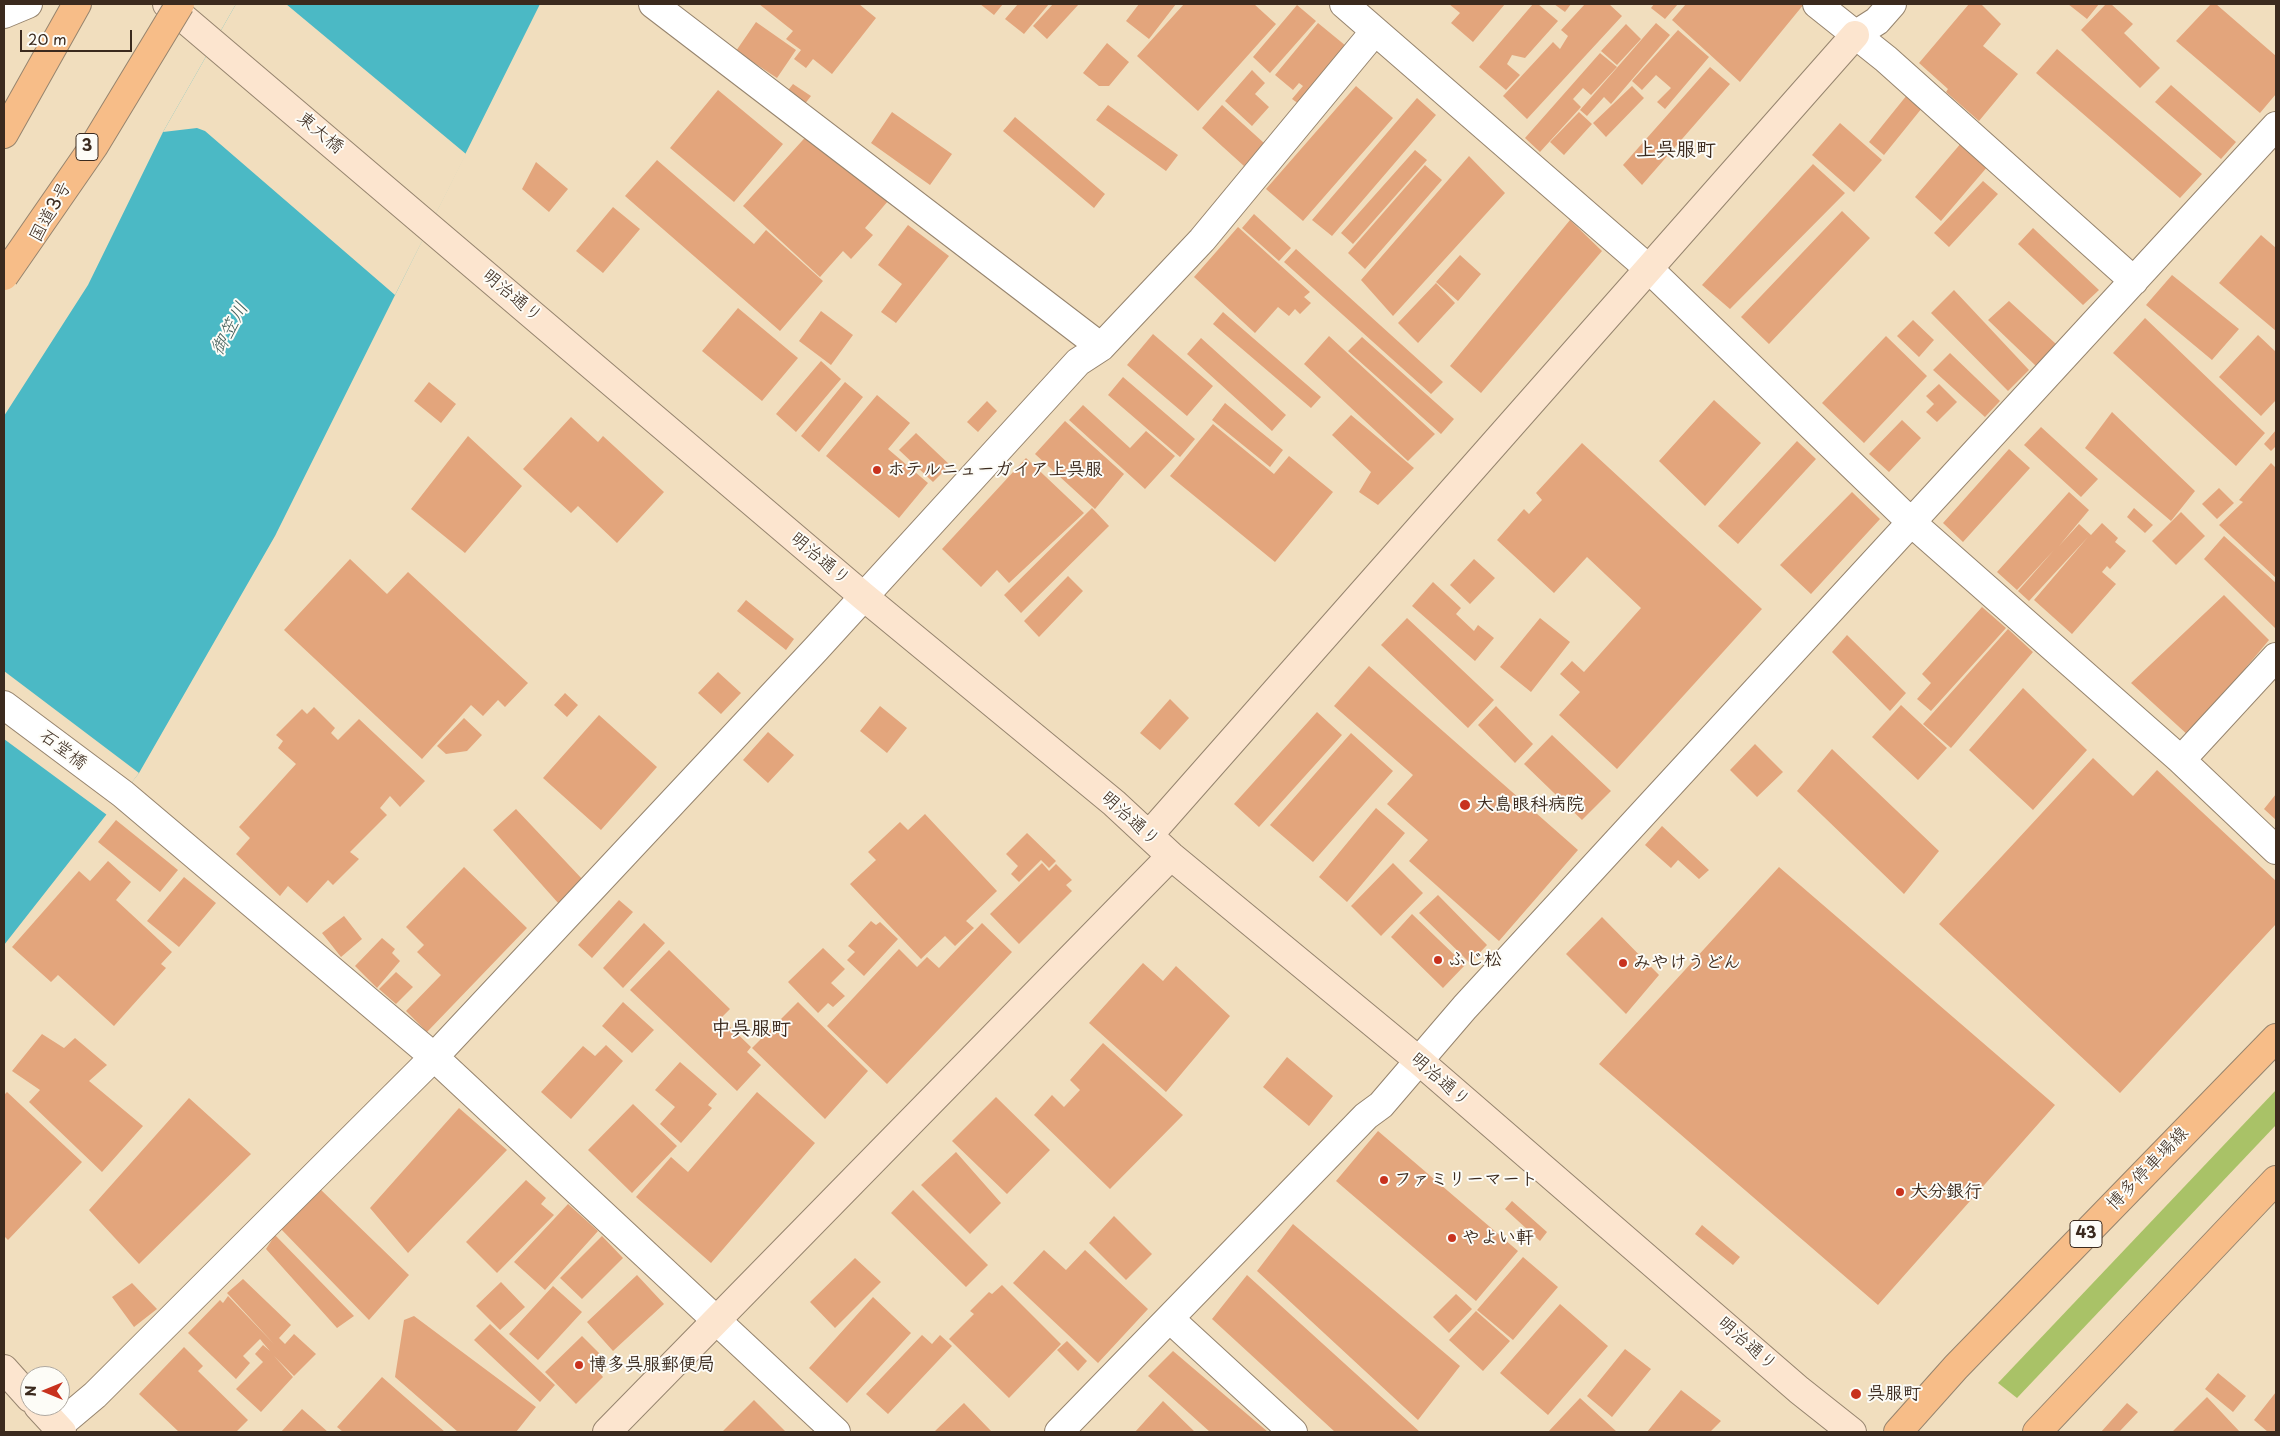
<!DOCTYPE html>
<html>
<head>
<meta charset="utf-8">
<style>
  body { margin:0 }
  #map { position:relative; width:2280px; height:1436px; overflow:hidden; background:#f1debe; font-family:"Playpen Sans",sans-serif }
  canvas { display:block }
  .frame { position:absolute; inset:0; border:5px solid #3b2a1e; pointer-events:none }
  .north { position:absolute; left:20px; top:1366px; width:50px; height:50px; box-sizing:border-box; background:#fdfcf7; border:1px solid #afa8a0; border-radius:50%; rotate:270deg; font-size:14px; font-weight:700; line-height:20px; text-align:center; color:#3b2a1e }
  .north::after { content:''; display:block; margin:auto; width:18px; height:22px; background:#c8321e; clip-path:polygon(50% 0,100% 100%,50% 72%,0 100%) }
  .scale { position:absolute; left:20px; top:30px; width:112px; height:22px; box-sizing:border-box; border:2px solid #3b2a1e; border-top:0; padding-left:6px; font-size:15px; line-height:18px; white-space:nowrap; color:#3b2a1e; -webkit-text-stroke:4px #fdfcf7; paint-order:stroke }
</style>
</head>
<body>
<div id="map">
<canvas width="2280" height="1436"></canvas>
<div class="frame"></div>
<div class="north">N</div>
<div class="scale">20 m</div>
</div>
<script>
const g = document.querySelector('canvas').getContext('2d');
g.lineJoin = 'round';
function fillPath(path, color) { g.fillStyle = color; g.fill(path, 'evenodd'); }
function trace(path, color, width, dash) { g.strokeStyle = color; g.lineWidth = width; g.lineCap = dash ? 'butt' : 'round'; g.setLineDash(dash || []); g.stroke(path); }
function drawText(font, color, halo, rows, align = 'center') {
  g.font = font + ' "Playpen Sans","Klee One",sans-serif'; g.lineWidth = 4; g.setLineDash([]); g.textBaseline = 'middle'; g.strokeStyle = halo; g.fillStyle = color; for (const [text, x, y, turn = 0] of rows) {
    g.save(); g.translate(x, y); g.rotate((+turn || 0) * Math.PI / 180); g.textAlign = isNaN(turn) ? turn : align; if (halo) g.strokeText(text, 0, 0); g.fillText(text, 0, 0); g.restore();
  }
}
const green = new Path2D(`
  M2276,1090V1125L2017,1398L1998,1383Z`);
const water = new Path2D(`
  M236,4H540L275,536L139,773L4,945V416L88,285L163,132Z`);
const pier = new Path2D(`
  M236,4H286L466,154L395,295L205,131L197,128L163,132Z
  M4,671L139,773L107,815L4,739Z`);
const building = new Path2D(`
  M759,4H859L876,18L832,74L813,59L806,68L794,59L801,50L786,39L793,31Z
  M980,4H1003L994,15Z
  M1018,4H1049L1024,34L1005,19Z
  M1053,4H1079L1047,39L1033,26Z
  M1139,4H1176L1149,39L1126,21Z
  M1184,4H1254L1276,24L1198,111L1137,56Z
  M1449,4H1505L1473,42L1451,23L1460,13Z
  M1533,4H1538L1558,21L1525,58L1512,55L1507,64L1520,75L1506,90L1479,67Z
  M1554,4H1571L1565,12Z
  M1585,4H1609L1622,16L1527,119L1503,96L1553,42L1560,49L1568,36L1561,30Z
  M1654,4H1678L1665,19L1651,8Z
  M1686,4H1804L1740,82L1672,20Z
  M1969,4H1981L2001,24L1983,46L2018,74L1979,121L1946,92L1948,89L1919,63Z
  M2068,4H2099L2087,19Z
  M2106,4H2111L2133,24L2124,33L2160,68L2140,88L2081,30Z
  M2211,4H2216L2276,56V94L2260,113L2176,41Z
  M1297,5L1316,21L1270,73L1253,57Z
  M756,22L796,50L777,78L736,51Z
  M1318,23L1346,46L1299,104L1292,99L1303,86L1299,83L1293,90L1275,75Z
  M1656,23L1670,35L1611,104L1604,97L1587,116L1580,110Z
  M1626,24L1641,39L1617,65L1601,51Z
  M1678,30L1709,57L1665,109L1657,102L1671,88L1656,75L1642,90L1632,81Z
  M1107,43L1129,62L1109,86H1099L1083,73Z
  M2057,49L2202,174L2180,198L2036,73Z
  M1600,53L1617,67L1591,95L1583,88L1573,99L1581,107L1540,152L1525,138Z
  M1710,67L1730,84L1642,185L1623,165Z
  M1252,70L1265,83L1255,94L1269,107L1252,126L1225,101Z
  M793,84L811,96L804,105L786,93Z
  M2171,85L2236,142L2221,159L2155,102Z
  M1356,86L1393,118L1303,221L1266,189Z
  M1632,86L1644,98L1606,137L1593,123Z
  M718,90L783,144L734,202L670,148Z
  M1907,95L1922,108L1884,155L1869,142Z
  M1417,98L1436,115L1332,236L1312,220Z
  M1108,105L1178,155L1166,171L1096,120Z
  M1222,105L1264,143L1244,166L1202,128Z
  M892,112L952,154L930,185L871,143Z
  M1579,112L1592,124L1564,155L1550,142Z
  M1015,117L1105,194L1094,208L1003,131Z
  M1840,123L1882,160L1854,192L1812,155Z
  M811,131L888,201L865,228L873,235L851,259L843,251L820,277L743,206Z
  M1962,142L1988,166L1941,221L1915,197Z
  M1415,150L1427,160L1353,244L1341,233Z
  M1469,156L1505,193L1393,316L1361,280Z
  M657,160L754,244L766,230L823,281L780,331L625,196Z
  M536,162L568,189L549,212L522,189Z
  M1813,164L1845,193L1730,309L1702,285Z
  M1425,165L1442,180L1365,269L1348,253Z
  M1983,181L1998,194L1949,247L1934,233Z
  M613,207L640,229L603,273L576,251Z
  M1842,211L1870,238L1769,344L1741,317Z
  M1254,214L1291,248L1279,261L1242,228Z
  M1570,220L1602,251L1481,393L1450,366Z
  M908,225L949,256L896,323L881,312L902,284L878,265Z
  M1238,227L1310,292L1304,297L1311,303L1300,314L1295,309L1289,316L1278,307L1255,333L1194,277Z
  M2033,228L2099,290L2083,305L2018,244Z
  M2261,235L2276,248V331L2219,283Z
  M1296,249L1443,382L1431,394L1284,262Z
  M1460,255L1481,274L1458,301L1436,282Z
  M2172,275L2239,329L2212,360L2146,305Z
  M1436,283L1455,303L1418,343L1398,323Z
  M1954,290L2029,370L2008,391L1931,313Z
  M2009,301L2056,344L2036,366L1988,320Z
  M738,308L798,358L762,401L702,351Z
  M821,311L853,335L831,365L799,341Z
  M1223,312L1321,397L1311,408L1213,324Z
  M2145,318L2265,433L2236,466L2113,353Z
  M1913,320L1934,340L1919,357L1897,336Z
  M1153,334L1213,386L1187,416L1127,365Z
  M2258,335L2276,352V400L2261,416L2219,377Z
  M1329,336L1435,434L1408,461L1304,364Z
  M1886,336L1927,376L1864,443L1822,403Z
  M1362,337L1454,419L1441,434L1348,351Z
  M1201,338L1286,415L1272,431L1187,354Z
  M1950,353L2000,401L1985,417L1933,370Z
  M821,361L841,379L796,432L776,414Z
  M1123,377L1195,439L1180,457L1108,395Z
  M429,382L456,404L441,423L414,401Z
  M845,382L863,397L819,452L801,436Z
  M1939,384L1957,402L1937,422L1926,412L1934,404L1926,396Z
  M877,395L910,423L888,449L928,483L899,518L826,456Z
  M1714,400L1761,443L1705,506L1659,461Z
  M987,401L997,411L978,432L967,422Z
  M1225,403L1283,450L1270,467L1212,420Z
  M1083,405L1130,448L1146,431L1175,456L1145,489L1069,420Z
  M2112,412L2195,491L2171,521L2085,448Z
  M1351,415L1414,468L1378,505L1359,492L1371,472L1332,435Z
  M571,417L598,442L603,436L664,492L617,543L578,506L571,513L523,469Z
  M1902,420L1921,438L1889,472L1869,454Z
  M1065,421L1124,474L1095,509L1035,454Z
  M1213,424L1274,474L1289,456L1333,492L1275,562L1170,476Z
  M2041,427L2098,479L2081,497L2024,445Z
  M2276,430V446L2271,451L2264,444Z
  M916,433L950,465L933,482L899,450Z
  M468,436L522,486L465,553L411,509Z
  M1797,441L1816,459L1738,544L1718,526Z
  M1582,443L1762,609L1617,769L1559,715L1580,692L1560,674L1572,661L1584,672L1641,608L1587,557L1554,593L1497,540L1524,509L1529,514L1542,500L1536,493Z
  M2009,449L2030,468L1963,542L1943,523Z
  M1026,458L1084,513L1009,583L997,570L981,587L942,549Z
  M2271,463L2276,468V578L2219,525L2243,502L2239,500Z
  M2219,488L2234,503L2217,519L2202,504Z
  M1852,492L1880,519L1811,594L1780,565Z
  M2069,492L2089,510L2059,546L2079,524L2091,535L2102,523L2118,538L2115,542L2126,551L2110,569L2107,566L2102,572L2116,584L2072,634L2034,600L2088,537L2029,601L2018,591L2054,550L2017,590L1997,572Z
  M1092,508L1109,526L1021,613L1004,595Z
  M2134,508L2153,525L2145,533L2127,517Z
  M2181,512L2205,536L2176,565L2152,541Z
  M2224,536L2276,583V629L2204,559Z
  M350,559L387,594L408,572L528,683L505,707L498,700L483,716L471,705L422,759L284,630Z
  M1474,559L1495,578L1470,604L1450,585Z
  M1068,576L1083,591L1039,637L1024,621Z
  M1433,582L1461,608L1456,614L1474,631L1478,625L1494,638L1475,661L1412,606Z
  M2224,595L2269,640L2189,736L2131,683Z
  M746,600L794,639L786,650L737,611Z
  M1982,607L2006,628L1931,711L1917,699L1931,683L1922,674Z
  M1407,618L1494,700L1468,728L1381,645Z
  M1540,618L1570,642L1531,692L1500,667Z
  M2008,629L2033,652L1951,748L1923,724Z
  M1847,635L1906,693L1890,711L1832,652Z
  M1369,666L1578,850L1499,941L1409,861L1428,840L1387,804L1413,775L1334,706Z
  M718,672L741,693L721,714L698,693Z
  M2023,688L2087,750L2033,810L1969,750Z
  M565,693L578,705L567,717L554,705Z
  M1170,699L1189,718L1160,750L1140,733Z
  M1901,705L1947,748L1918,780L1872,737Z
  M880,706L907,728L887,753L860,731Z
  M1496,706L1533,744L1515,763L1478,725Z
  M314,707L335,728L331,733L338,740L359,719L425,781L400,807L390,796L380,808L387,815L350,852L359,859L333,885L328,880L307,903L288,886L280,896L236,854L250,838L239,827L296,764L278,748L283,741L276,735L302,709L307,714Z
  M1317,712L1342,735L1259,827L1234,804Z
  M599,715L657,767L601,830L543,778Z
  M464,718L482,735L467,751L446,754L437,746Z
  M768,732L794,755L768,783L743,760Z
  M1351,733L1393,771L1313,862L1270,825Z
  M1552,735L1611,791L1582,820L1524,764Z
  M1755,744L1783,772L1757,797L1730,770Z
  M1832,749L1939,851L1904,894L1797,791Z
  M2093,758L2133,796L2157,770L2276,881V924L2120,1093L1939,924Z
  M2276,794V820L2264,809Z
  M1376,808L1405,833L1347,902L1319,877Z
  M516,809L584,881L559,904L493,830Z
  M925,814L997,891L966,921L974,928L955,946L945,936L921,959L850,884L876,860L868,852L900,822L908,830Z
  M116,820L178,870L160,892L98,842Z
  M1662,826L1709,870L1699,879L1678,860L1671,868L1645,845Z
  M1027,833L1056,861L1049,868L1041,860L1019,882L1011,874L1018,866L1006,854Z
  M108,861L131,882L116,900L172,952L161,964L166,968L114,1026L58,975L51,982L12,947L79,871L90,881Z
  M1042,863L1049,871L1056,864L1072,880L1066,885L1072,891L1019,944L990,914Z
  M1393,863L1423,893L1381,936L1351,906Z
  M464,867L527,928L427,1032L406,1011L441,975L417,952L424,945L406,927Z
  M1779,867L2055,1105L1878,1305L1599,1064Z
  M184,877L216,903L179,947L147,921Z
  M1438,895L1487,945L1470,963L1419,913Z
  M619,900L633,912L592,958L578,945Z
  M1412,914L1465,965L1443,988L1391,937Z
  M344,916L362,939L341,957L322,933Z
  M1602,917L1659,975L1626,1014L1566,954Z
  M871,921L876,925L880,922L898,939L864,976L847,960L855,952L848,946Z
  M644,923L665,943L623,988L603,968Z
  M982,923L1012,952L887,1084L827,1026L899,949L917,967L927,957L939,968Z
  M382,938L395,949L392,953L400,961L377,988L355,966Z
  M823,948L845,969L831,983L845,996L833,1007L828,1003L818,1013L788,982Z
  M669,950L730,1009L721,1018L751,1047L747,1052L761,1065L737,1091L630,990Z
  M1143,963L1163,981L1176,966L1230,1016L1166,1092L1089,1023Z
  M396,972L413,987L396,1004L379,989Z
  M623,1002L654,1030L632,1053L602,1026Z
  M798,1002L868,1071L825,1119L752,1048Z
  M42,1034L64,1048L75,1038L107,1065L89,1081L143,1126L102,1172L29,1102L40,1090L12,1071Z
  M1103,1043L1183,1115L1110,1189L1034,1115L1052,1095L1064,1107L1080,1090L1070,1080Z
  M606,1045L623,1061L571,1119L541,1092L583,1046L595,1056Z
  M1287,1057L1333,1096L1309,1126L1263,1087Z
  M680,1062L717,1094L708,1105L712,1108L681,1143L660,1124L675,1107L655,1090Z
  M7,1092L82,1162L8,1240L4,1236V1095Z
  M757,1092L815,1143L711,1263L636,1197L671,1157L688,1172Z
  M996,1097L1050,1150L1007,1194L952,1141Z
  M189,1098L251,1154L139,1264L89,1210Z
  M633,1104L677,1146L632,1193L588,1150Z
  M459,1108L507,1150L408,1253L370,1208Z
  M1378,1131L1518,1251L1476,1301L1336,1181Z
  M956,1152L1001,1203L970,1234L921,1185Z
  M526,1180L546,1198L541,1204L554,1215L497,1273L466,1242Z
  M319,1188L409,1275L369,1320L280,1228Z
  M913,1190L988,1265L966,1287L891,1213Z
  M1512,1201L1547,1232L1540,1241L1505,1209Z
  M568,1204L598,1231L545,1290L514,1262Z
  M1114,1216L1152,1254L1126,1280L1089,1243Z
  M1293,1224L1460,1366L1418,1420L1257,1271Z
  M1702,1225L1740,1257L1733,1265L1695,1234Z
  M275,1235L354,1316L337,1328L266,1249Z
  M602,1236L623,1258L582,1299L560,1278Z
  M1044,1250L1066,1270L1085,1250L1148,1309L1098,1363L1013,1283Z
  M1523,1257L1558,1287L1513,1340L1477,1310Z
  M855,1258L881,1282L835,1328L810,1302Z
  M637,1275L664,1304L613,1351L587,1322Z
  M1247,1275L1420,1432H1335L1212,1319Z
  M243,1279L291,1325L279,1338L285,1344L294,1334L316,1354L294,1376L274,1356L293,1377L261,1412L236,1389L263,1362L255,1354L263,1345L270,1351L264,1344L260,1339L243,1356L250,1363L236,1379L188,1333L220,1300L223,1303L228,1296L274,1344L227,1293Z
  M501,1282L525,1307L500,1330L476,1306Z
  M132,1283L157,1309L134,1327L112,1297Z
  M1002,1285L1061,1344L1009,1398L949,1339L974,1314L970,1311L989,1292L992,1294Z
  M553,1286L582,1312L538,1360L509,1334Z
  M1456,1294L1472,1309L1449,1333L1433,1317Z
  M873,1297L911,1333L847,1403L809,1368Z
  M1560,1304L1608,1346L1548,1415L1500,1373Z
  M1476,1311L1510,1341L1483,1371L1449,1340Z
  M414,1316L536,1407L516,1432H458L395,1377L404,1320Z
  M490,1324L555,1385L540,1402L474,1340Z
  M922,1335L932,1344L940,1335L952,1346L888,1414L866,1394Z
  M582,1336L607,1361L598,1371L603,1377L576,1404L545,1372Z
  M1067,1341L1087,1361L1078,1371L1057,1350Z
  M184,1347L203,1366L198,1371L248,1420L236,1432H179L139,1394Z
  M1625,1349L1651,1369L1612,1417L1587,1396Z
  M1173,1351L1268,1432H1210L1148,1376Z
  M2218,1373L2246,1396L2233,1412L2205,1389Z
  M382,1377L445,1432H343L337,1427Z
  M1681,1390L1721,1421L1710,1432H1647Z
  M2276,1392V1432H2268L2254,1420Z
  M2207,1397L2240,1432H2172Z
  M1580,1398L1617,1432H1548Z
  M754,1400L786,1432H722Z
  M1163,1401L1195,1432H1135Z
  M964,1403L992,1432L935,1431Z
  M2127,1403L2138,1412L2119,1432H2101Z
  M302,1409L328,1432H281Z`);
const street = new Path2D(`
  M653,4L1101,347
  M1344,4L1649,269L1912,523L2181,760L2276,850
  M1817,4L1886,59L2134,281
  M4,14L28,4
  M1855,35L1877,21L1892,4
  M4,705L123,794L434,1057L836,1432
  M2181,760L2276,657
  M1170,1319L1293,1432
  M57,1427L95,1395L434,1057L816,649L1078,362L1101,347L1202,240L1375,31
  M1059,1432L1366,1116L1381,1105L1465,1007L2276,126`);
const secondary = new Path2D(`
  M167,4L863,596L1114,803L1171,856L1418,1060L1799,1390L1852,1432
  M1149,835L1855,35
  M4,1369L30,1398
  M38,1406L62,1432
  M607,1432L1171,856`);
const primary = new Path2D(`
  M1898,1432L1956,1367L2276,1038
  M2037,1432L2276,1180`);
const highway = new Path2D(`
  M4,134L77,4`);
const highwayBridge = new Path2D(`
  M4,276L94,146L180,4`);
const markers = [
  [877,470,5,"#c8321e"],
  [1465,805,6,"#c8321e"],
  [1438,960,5,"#c8321e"],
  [1623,963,5,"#c8321e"],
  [1384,1180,5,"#c8321e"],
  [1900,1192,5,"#c8321e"],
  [1452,1238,5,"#c8321e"],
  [579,1365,5,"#c8321e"],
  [1856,1394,6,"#c8321e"]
];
const shields = [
  [87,147,22],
  [2086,1234,32]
];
const shieldNames = [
  ["3",87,147],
  ["43",2086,1234]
];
const streetNames = [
  ["東大橋",320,133,40],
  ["国道3号",51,212,-61],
  ["明治通り",512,296,40],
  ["明治通り",820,559,40],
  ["石堂橋",63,750,37],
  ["明治通り",1130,819,42],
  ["明治通り",1440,1080,41],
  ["博多停車場線",2148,1169,-46],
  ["明治通り",1747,1344,41]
];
const poiNames = [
  ["ホテルニューガイア上呉服",887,470],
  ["大島眼科病院",1476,805],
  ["ふじ松",1448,960],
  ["みやけうどん",1633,963],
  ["ファミリーマート",1394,1180],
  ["大分銀行",1910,1192],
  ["やよい軒",1462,1238],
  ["博多呉服郵便局",589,1365],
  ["呉服町",1867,1394]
];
const waterNames = [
  ["御笠川",230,329,-61]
];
const quarterNames = [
  ["上呉服町",1676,150],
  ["中呉服町",751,1029]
];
fillPath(green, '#a9c267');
fillPath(water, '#4bb9c5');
fillPath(pier, '#f1debe');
fillPath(building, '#e3a57c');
trace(street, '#96846e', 30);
trace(secondary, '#96846e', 30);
trace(primary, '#96846e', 30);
trace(highway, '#96846e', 30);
trace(street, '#fff', 28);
trace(secondary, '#fce5cf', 28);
trace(primary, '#f7bd88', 28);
trace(highway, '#f7bd88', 28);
trace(highwayBridge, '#96846e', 30, []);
trace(highwayBridge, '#f7bd88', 28);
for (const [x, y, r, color] of markers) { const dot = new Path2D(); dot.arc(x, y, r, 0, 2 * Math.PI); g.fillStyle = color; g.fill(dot); trace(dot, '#fdfcf7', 2); }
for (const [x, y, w] of shields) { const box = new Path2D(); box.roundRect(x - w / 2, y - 13.5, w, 27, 4); g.fillStyle = '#fdfcf7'; g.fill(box); trace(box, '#3b2a1e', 1); }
drawText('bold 16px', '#3b2a1e', null, shieldNames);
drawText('18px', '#3b2a1e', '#fdfcf7', streetNames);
drawText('bold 18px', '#3b2a1e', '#fdfcf7', poiNames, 'left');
drawText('italic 19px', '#415c58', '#fdfcf7', waterNames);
drawText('bold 20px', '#3b2a1e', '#fdfcf7', quarterNames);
</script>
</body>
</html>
